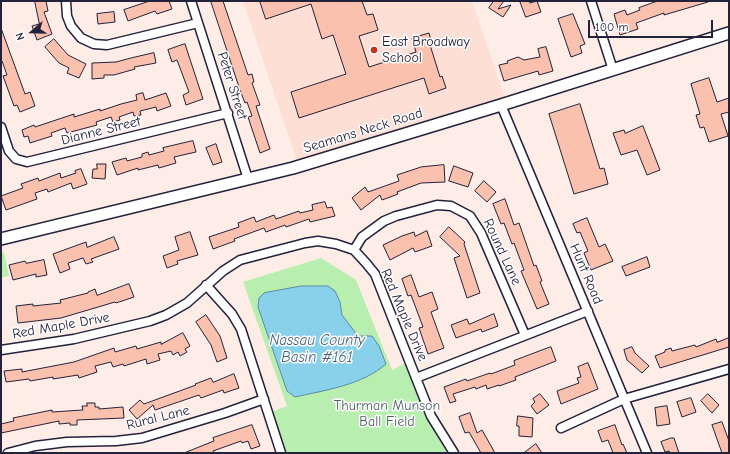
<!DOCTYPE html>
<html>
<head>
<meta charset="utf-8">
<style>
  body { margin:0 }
  #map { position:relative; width:730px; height:454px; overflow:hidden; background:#feece7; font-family:"Comic Neue",sans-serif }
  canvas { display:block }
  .frame { position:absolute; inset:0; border:2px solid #22223b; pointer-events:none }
  .north { position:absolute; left:12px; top:12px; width:40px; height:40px; -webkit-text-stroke:3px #fff; paint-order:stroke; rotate:250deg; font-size:11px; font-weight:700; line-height:16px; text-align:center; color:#22223b }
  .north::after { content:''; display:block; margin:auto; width:14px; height:18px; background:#22223b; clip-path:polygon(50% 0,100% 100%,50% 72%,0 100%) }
  .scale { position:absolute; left:588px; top:20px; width:125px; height:18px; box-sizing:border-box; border:2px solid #22223b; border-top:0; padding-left:5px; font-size:12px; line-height:14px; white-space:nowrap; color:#22223b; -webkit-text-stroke:3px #fff; paint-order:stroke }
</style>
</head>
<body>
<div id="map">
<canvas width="730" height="454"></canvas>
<div class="frame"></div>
<div class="north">N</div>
<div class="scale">100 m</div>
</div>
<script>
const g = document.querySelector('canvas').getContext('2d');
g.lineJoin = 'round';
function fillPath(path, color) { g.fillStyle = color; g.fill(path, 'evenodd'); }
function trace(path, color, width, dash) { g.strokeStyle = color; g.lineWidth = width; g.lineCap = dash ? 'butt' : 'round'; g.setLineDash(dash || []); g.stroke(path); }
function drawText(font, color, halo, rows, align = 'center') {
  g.font = font + ' "Comic Neue",sans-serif'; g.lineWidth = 3; g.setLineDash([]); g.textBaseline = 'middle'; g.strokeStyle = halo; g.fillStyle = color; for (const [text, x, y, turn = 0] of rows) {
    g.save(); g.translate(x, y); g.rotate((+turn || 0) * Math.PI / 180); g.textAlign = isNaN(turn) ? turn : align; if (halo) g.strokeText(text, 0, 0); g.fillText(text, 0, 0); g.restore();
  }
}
const built = new Path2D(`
  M243,1H472L505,98L297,161Z`);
const green = new Path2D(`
  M4,252L9,276L1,278V253Z
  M321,258L356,280L392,370L408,362L452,453H282L269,413L287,406L243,282Z`);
const water = new Path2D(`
  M301,286H328L335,291L340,302L342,315L358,336H372L379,346L386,364C362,385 326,390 295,397L287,391L258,307L259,298L264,293Z`);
const building = new Path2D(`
  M35,1H46L48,11L44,12L52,34L37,40L32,26L39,24Z
  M150,1H169L172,9L157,14L155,11L128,21L124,10Z
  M211,1H223L248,75L252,74L254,82L252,83L260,105L256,106L270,149L260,153L248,117L252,116L247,102L245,103L240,90Z
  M260,1H362L367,15L373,14L378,30L359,36L369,67L416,52L412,38L429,33L432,44L430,45L440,77L442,76L446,88L429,94L424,78L299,118L291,92L346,74L333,35L322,39L311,4L266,19Z
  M494,1H504L498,9L511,5L503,17L489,8Z
  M520,1H529L530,3L537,1L541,12L526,17Z
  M658,1H707L708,2L664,15V13L636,23L638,29L620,35L614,14L625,10L627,15L640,10L639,8Z
  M114,12L115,22L98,24L97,14Z
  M573,14L585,44L580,46L582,53L571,57L558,19Z
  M1,28L25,94L30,92L35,106L20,112L17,105L14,106L3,76L7,75L2,61L1,62Z
  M54,39L68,55L86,64L79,78L67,73L69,68L59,63L45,47Z
  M185,44L203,99L186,105L183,95L189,92L177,60L172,62L168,50Z
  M546,47L553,71L539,75L538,71L504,81L499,65L508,63L507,61L518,57L524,60L540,57L538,49Z
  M154,53L156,63L134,67L135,69L114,75H104V78L92,79V63L116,62L131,58Z
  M709,78L717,102L729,98V112L721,114L728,136L709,142L704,127L700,128L696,115L700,114L691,84Z
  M143,93L145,100L166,93L171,106L157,111L156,107L140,111L141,115L134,116L133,112L119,117L120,120L113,122L111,117L96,122L97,125L67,133L65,128L51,133L52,136L30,143L28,136L24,137L22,130L34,125L35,127L74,114V117L100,109V111L121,104L137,100L136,95Z
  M580,104L600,169L604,168L608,184L574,194L549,114Z
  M643,126L660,170L647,175L637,150L621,155L613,133L624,130L625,133Z
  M193,141L196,152L174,157L176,163L159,168L158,165L138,170V168L117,175L112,162L126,158L127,161L142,157V154L148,152L149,155L164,151L163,148Z
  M216,144L222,162L213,165L206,148Z
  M97,164H106L105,179L92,178L93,169H97Z
  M444,165L445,182L421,183L397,192L398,194L382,200L380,195L361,210L352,198L365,187L368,192L399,181L397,175L421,167Z
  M454,166L473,173L468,187L449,181Z
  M81,169L87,184L73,189L71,183L48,192L47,189L35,193L37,199L6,210L1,196L23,188L21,184L38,178L39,181L60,173L61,178L76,173L75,171Z
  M484,181L496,192L487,202L475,191Z
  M505,199L514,225L519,223L534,266L536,265L542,281L540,282L549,304L537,309L521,271L524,270L514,243L512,244L504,223L501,224L493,204Z
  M325,202L327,208L332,207L335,216L310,222L309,219L286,227L285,225L266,232L264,228L234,239L235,241L213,249L209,237L239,227L238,223L254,217L256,222L274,215L276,219L299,211L300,213L313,210L312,205Z
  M587,218L599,247L605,244L613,261L591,270L584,253L588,251L580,232L577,233L573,224Z
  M449,227L465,242L464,244L480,293L467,298L454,258L460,256L440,237Z
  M427,231L432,246L415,252L413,248L390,260L383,245L402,236L414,232L415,236Z
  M190,232L198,255L177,261L178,264L167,268L163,256L179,250L175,237Z
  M114,237L119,249L91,259L93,262L86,264L83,258L68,263L70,269L60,273L53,254L86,242L87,247Z
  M647,257L650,267L626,276L622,267Z
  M44,260L47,275L36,277V274L13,280L9,265L25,261L26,263Z
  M411,275L419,297L432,292L438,309L431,312L444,348L428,354L419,328L423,327L411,295L408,296L402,279Z
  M129,284L134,297L116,303L115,302L61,318L18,323L16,306L33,304V306L61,303L60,300L88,293V292L95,289L97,295Z
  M494,314L498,326L482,332L481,329L456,338L451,325L467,319L469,324Z
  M206,315L220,336L227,358L217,362L211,345L196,322Z
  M183,333L190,346L185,349L187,352L180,356L178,352L173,355L171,351L158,354L160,360L147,364L146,359L124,366L123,364L113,367L111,362L95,366L97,372L79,378L78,375L53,379V377L30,381L29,379L6,382L4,371L22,369V372L74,362L114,348L115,352L136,346L137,349L161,342V344Z
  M729,338V347L660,368L655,356L665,352V350L671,348L672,351L695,345L696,347L716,339L717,342Z
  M551,347L556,361L515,377L516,380L499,386V385L487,389L486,385L476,389L475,387L453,394L456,401L450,403L444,387L466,379L467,381L490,373L491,374L515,365L514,361Z
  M632,347L635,353L649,366L642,373L627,360L624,350Z
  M588,363L598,389L561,404L557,391L579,383L577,378L581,377L578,367Z
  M234,374L239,388L224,393L223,390L201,398L199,395L155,410L153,405L137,419L129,410L140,400L144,404L196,385L195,384L211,378L213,382Z
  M540,394L549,405L537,414L531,406L535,402L533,399Z
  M708,394L719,405L712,413L701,401Z
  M691,398L696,412L682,417L677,402Z
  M87,403H95V407H99V409L123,407L124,418L77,420V425H70V423L59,424V421L1,433V424L14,421L13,418L52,410V412L83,410L82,406H87Z
  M667,406L670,424L657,426L655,408Z
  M470,413L477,433L482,430L495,453H481L469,432L465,433L459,417Z
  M518,416L533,418L532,437L519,436V426H517Z
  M722,422L729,441V453H722L712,425Z
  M252,425L260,446L251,449L248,441L242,443L241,441L213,451L214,453H184L214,441L213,438Z
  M615,425L622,445L623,444L627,453H613L608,440L602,442L598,431Z
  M671,438H674L679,453H670L669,451L665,452L661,442Z
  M536,444L542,453H524Z`);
const minor = new Path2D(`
  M66,1L67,16L71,26L81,38L94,44L107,45L198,23
  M191,1L248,179
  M591,1L613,70
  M501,105L647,453
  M1,127L9,151L16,159L27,162L228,113
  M354,250L362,237L384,221L396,216L437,205L451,206L470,216L481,233L525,335
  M206,285L232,314L241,329L281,453
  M1,350L74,339L150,321L166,315L187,303L223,271L240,260L305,243L318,241L336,244L354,250L366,263L375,274L431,416L454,453
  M416,378L588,311
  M561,428L624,399L729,369
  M8,453L35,446L67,442L116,441L142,438L225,413L264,399`);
const secondary = new Path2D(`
  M1,239L293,168L501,105L729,33`);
const markers = [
  [374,50,4,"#c8321e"]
];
const poiNames = [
  ["East Broadway",382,42],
  ["School",382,58]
];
const streetNames = [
  ["Peter Street",232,86,72],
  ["Dianne Street",101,131,-14],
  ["Seamans Neck Road",363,131,-17],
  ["Round Lane",502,252,65],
  ["Hunt Road",586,274,67],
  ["Red Maple Drive",404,315,67],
  ["Red Maple Drive",61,326,-10],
  ["Rural Lane",158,418,-14]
];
const parkNames = [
  ["Thurman Munson",387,406],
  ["Ball Field",387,422]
];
const waterNames = [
  ["Nassau County",317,341],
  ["Basin #161",317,358]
];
fillPath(built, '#fddfd6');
fillPath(green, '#b8eeb0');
fillPath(water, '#89d0ea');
trace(water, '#608aa4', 1);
fillPath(building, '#fac1af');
trace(building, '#22223b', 1);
trace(minor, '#22223b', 11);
trace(secondary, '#22223b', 14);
trace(minor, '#fff', 8);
trace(secondary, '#fff', 11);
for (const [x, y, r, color] of markers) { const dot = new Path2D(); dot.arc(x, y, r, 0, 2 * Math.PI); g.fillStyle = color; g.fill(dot); trace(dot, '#fff', 1.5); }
drawText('14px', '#22223b', '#fff', poiNames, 'left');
drawText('14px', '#22223b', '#fff', streetNames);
drawText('14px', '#4f5f5e', '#fff', parkNames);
drawText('italic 15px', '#465f78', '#fff', waterNames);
</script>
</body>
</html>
